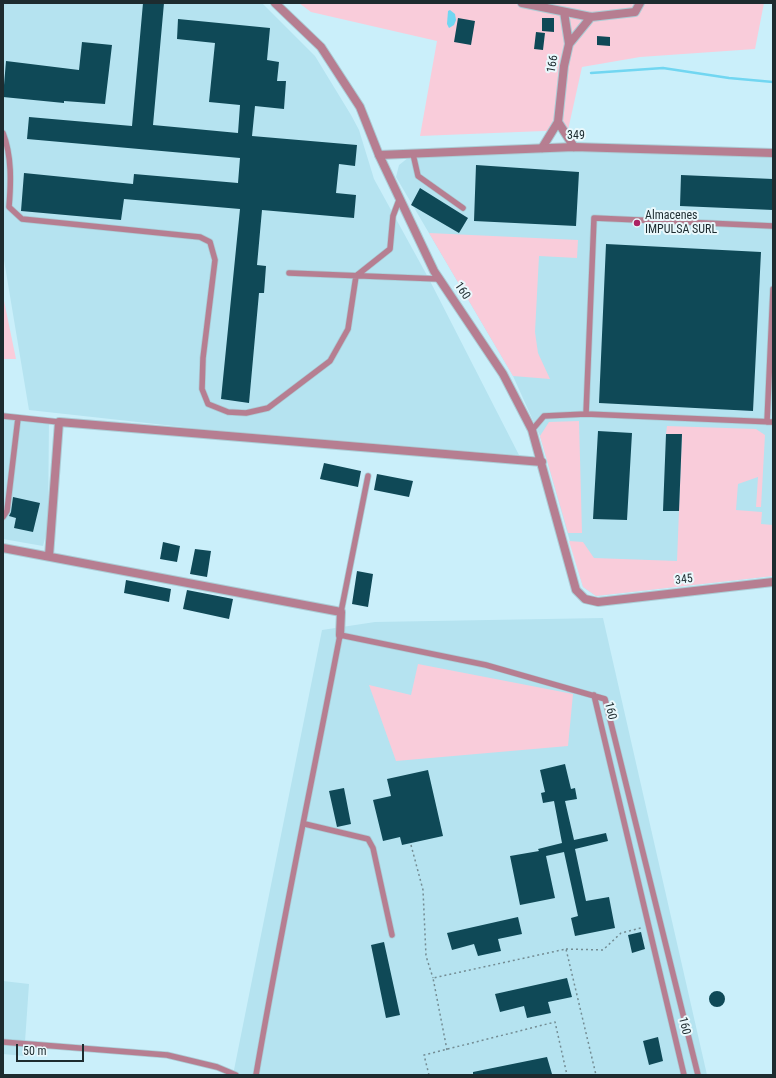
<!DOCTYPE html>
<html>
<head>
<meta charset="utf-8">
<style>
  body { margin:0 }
  #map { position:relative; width:776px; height:1078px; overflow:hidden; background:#caeffa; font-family:"Roboto Condensed",sans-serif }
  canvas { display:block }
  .frame { position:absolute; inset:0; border:4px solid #1d2b2f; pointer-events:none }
  .scale { position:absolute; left:16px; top:1044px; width:68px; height:18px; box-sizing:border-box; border:2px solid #1d2b2f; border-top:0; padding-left:5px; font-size:12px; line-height:14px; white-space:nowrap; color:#1d2b2f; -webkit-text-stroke:3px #e9f8fc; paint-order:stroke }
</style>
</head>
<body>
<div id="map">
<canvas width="776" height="1078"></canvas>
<div class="frame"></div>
<div class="scale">50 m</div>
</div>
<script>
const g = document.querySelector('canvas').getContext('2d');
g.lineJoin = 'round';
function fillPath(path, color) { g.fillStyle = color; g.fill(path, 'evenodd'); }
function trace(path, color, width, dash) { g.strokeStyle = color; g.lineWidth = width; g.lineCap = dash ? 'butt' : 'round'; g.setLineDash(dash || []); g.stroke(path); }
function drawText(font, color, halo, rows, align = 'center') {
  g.font = font + ' "Roboto Condensed",sans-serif'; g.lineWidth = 4; g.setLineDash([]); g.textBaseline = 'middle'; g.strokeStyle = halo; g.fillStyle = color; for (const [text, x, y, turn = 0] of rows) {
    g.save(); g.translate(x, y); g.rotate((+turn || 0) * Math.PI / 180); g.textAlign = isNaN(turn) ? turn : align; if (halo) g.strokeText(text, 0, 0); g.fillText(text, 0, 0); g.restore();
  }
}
const built = new Path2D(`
  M3,3H262L315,56L351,115L359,130L374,179L429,279L519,455L192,428L29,410L3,254Z
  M558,148L773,155V576L596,596L583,587L540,436L513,376L396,177L399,165L413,154Z
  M3,413L49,418L48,527L43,546L3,539Z
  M603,618L707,1075H233L322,630L375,622Z
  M3,981L29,984L24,1056L3,1054Z`);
const green = new Path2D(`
  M299,3H764L755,49L640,57L582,67L568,130L420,136L437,41L311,12Z
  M429,233L578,240L577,258L539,256L535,332L538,353L550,379L513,376Z
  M3,296L16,359H3Z
  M579,421L582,533H568L540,436L549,422Z
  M667,426L756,429L765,435L761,507H756L758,477L738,484L736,510L762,512L761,524L773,525V576L596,596L583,587L569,541L583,542L594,558L677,561L682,435L666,434Z
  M418,664L573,694L568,746L396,761L369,685L411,695Z`);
const water = new Path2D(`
  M450,10L455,14L456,20L454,25L449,28L447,24L448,11Z`);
const stream = new Path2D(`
  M591,73L663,68L729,78L773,82`);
const building = new Path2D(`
  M143,3H164L153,125L238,133L240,105L209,102L215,43L177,39L178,19L270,28L267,60L279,62L277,81H286L284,109L255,106L252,136L357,145L355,166L339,164L336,193L356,195L354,218L262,210L257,265L266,266L264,293H259L249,403L221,399L240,209L124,199L121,220L21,211L24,173L133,184L134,174L238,183L240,158L27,139L29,117L132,126Z
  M458,18L475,21L471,45L454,42Z
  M542,18H554V32L542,31Z
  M536,32L545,33L543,50L534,49Z
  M597,36L610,37V46L597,45Z
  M82,42L112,45L105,104L64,101V103L3,97L6,61L79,70Z
  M476,165L579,172L576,226L474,221Z
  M681,175L773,179V210L680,206Z
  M420,188L468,218L459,233L411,205Z
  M606,244L761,252L753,411L599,403Z
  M598,431L632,433L627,520L593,519Z
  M666,434H682L679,511H663Z
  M324,463L361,471L358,487L320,479Z
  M377,474L413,481L409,497L374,490Z
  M13,497L40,503L33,532L14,528L16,518L9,516L11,512Z
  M163,542L180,546L177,562L160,559Z
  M195,549L211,551L207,577L190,574Z
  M357,571L373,574L368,607L352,604Z
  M126,580L171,589L169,602L124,593Z
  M187,590L233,599L229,619L183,609Z
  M565,764L571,789L575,788L577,799L565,801L574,840L606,833L608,841L575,849L586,901L609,897L615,928L575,936L571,918L578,916L564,852L546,856L555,898L520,905L510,856L539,851L538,849L562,843L554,801L543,803L541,793L545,792L540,770Z
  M428,770L443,836L402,845L400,837L383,841L373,800L391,796L387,779Z
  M344,788L351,824L337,827L329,791Z
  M518,917L522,934L498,939L501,951L478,956L474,944L452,950L447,933Z
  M641,932L645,949L632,953L628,935Z
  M384,942L400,1015L386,1018L371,945Z
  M567,978L572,997L548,1002L551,1013L527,1018L524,1006L500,1012L495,994Z
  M709 999a8 8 0 1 1 16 0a8 8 0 1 1-16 0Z
  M658,1037L663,1061L649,1065L643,1041Z
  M547,1057L552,1074L473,1075V1072Z`);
const path = new Path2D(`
  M411,845L423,890L426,956L433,978
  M566,949L603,950L621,933L641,928
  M447,1050L433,978L566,949L596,1075
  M429,1075L424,1055L555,1022L567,1075`);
const service = new Path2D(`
  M3,133C12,156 11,183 9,207L22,219L200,237L210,242L215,260L203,358L202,389L208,404L228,412L246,413L268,408L330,361L348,329L356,276L390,249L393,216L399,200
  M413,154L418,176L463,208
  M773,226L594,218L586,414L773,422
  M289,273L439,279
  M3,416L59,422
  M767,422L773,289
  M532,430L544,416L586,414
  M3,517L7,511L18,418
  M341,612L368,476
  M594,695L684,1075
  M305,824L368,839L373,848L392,935
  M3,1042L167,1055L217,1067L236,1075
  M256,1075C281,928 312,782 340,635L486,665L605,699L698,1075`);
const minor = new Path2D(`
  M522,3L591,17L635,12L640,3
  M564,12L569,44
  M574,147L558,122L564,66L569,44L591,17
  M542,148L558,122
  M379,155L434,271L503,374L532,430L576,590L585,599L598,602L773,582
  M3,548L341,612L340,635
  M49,556L59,422L542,462`);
const tertiary = new Path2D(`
  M275,3L321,47L360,107L379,155L574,147L773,153`);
const markers = [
  [637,223,4,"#ac2264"]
];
const streetNames = [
  ["166",553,64,-80],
  ["349",576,136],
  ["160",462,291,56],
  ["345",684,580,-7],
  ["160",610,711,77],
  ["160",684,1026,77]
];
const poiNames = [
  ["Almacenes",645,216],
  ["IMPULSA SURL",645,230]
];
fillPath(built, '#b5e3f0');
fillPath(green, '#f9ccda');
fillPath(water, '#71d6f1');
trace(stream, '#71d6f1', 2.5);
fillPath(building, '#0f4957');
trace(service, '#abccd5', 7);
trace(minor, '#abccd5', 10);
trace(tertiary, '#abccd5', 10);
trace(path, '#738c93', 1.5, [2, 3]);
trace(service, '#b67e91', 5.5);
trace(minor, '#b67e91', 8);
trace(tertiary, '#b67e91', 8);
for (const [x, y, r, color] of markers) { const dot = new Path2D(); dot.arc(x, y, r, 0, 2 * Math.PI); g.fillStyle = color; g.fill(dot); trace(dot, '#e9f8fc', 1.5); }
drawText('12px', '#1d2b2f', '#e9f8fc', streetNames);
drawText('12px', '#1d2b2f', '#e9f8fc', poiNames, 'left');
</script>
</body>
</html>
